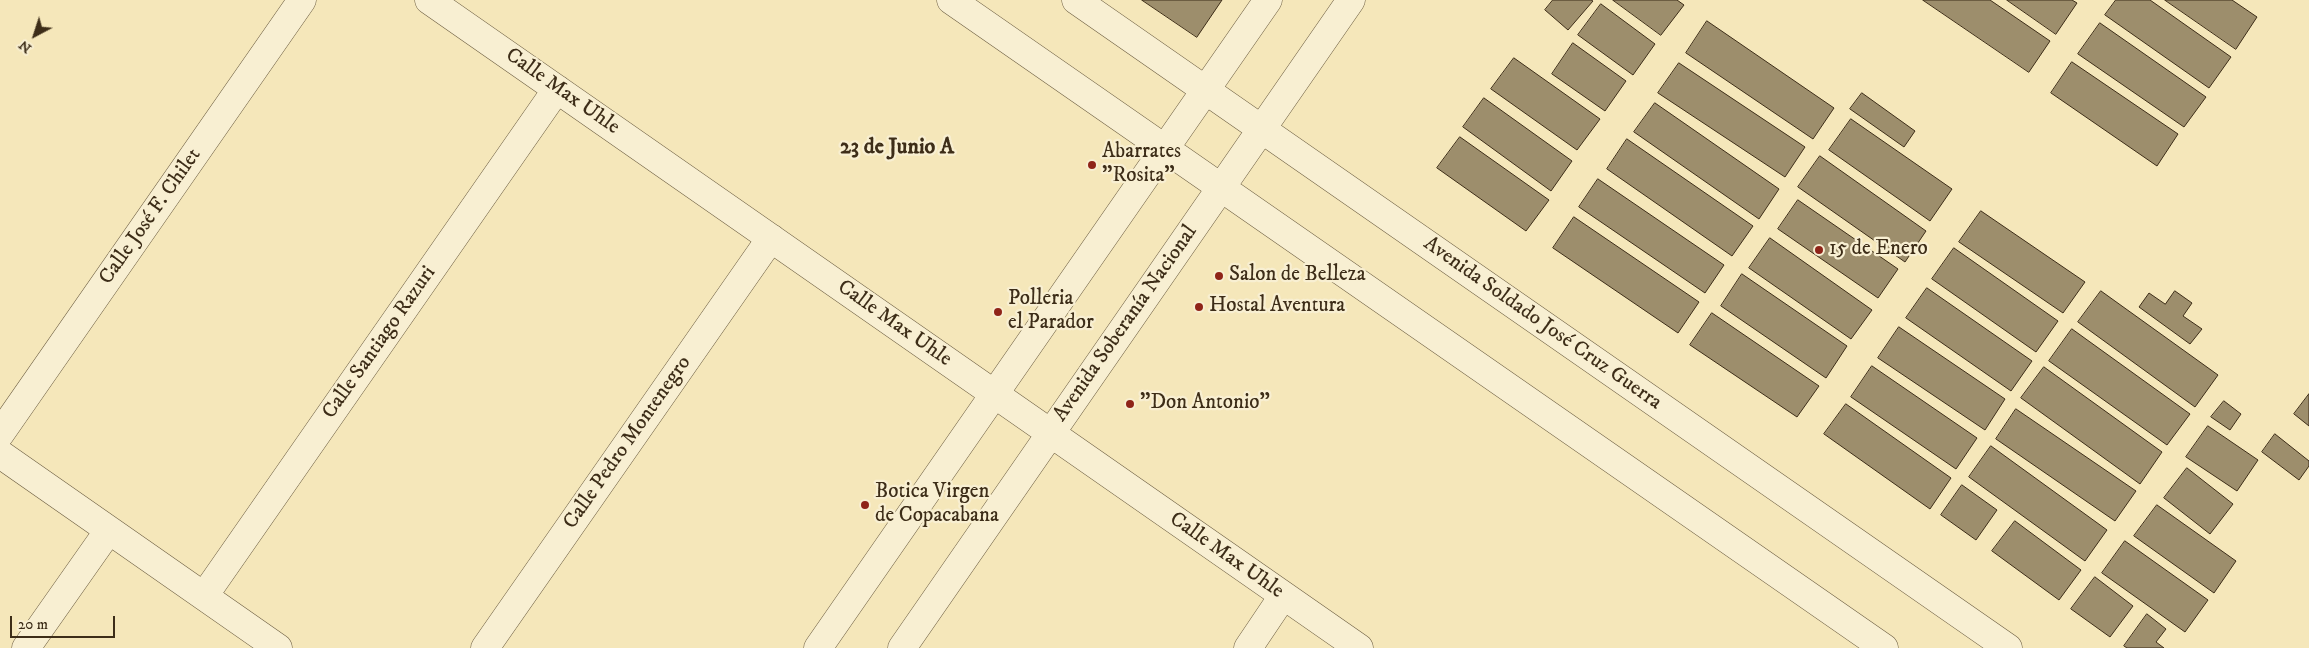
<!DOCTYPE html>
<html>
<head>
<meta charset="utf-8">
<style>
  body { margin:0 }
  #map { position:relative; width:2309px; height:648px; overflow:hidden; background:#f5e7ba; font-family:"IM FELL DW Pica",serif }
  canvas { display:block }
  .north { position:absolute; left:10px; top:10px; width:50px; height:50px; -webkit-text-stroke:4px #f8efd2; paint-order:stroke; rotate:220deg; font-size:14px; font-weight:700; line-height:20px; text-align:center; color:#3d2d18 }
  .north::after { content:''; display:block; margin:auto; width:18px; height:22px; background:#3d2d18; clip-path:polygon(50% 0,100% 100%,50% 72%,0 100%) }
  .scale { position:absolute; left:10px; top:616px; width:105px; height:22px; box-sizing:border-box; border:2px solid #3d2d18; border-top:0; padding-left:6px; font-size:15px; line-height:18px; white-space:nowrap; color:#3d2d18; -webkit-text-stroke:4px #f8efd2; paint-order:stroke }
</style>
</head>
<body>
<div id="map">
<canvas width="2309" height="648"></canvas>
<div class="north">N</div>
<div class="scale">20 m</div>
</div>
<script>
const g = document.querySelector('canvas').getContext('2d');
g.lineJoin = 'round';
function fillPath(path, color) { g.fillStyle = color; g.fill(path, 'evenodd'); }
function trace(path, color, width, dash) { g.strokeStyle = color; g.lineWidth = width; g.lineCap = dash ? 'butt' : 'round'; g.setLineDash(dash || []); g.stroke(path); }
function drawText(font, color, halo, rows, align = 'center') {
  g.font = font + ' "IM FELL DW Pica",serif'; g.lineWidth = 4.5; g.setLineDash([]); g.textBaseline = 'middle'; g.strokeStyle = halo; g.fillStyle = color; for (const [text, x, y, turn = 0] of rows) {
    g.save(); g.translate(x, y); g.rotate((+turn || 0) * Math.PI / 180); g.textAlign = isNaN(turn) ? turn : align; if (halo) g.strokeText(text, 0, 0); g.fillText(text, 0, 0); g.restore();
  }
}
const building = new Path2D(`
  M1142,0H1222L1197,37Z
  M1553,0H1591L1593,1L1568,30L1545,10Z
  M1613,0H1677L1684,5L1661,35Z
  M1923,0H1990L2050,41L2029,72Z
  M2007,0H2072L2077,3L2056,34Z
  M2116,0H2150L2231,57L2209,88L2105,15Z
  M2165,0H2232L2257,17L2236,49Z
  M1601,4L1655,44L1633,75L1578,35Z
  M1707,21L1834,108L1813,139L1686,53Z
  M2100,23L2206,97L2184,127L2078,54Z
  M1573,43L1626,81L1605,111L1552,74Z
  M1514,58L1600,119L1577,150L1491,89Z
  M2072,62L2178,134L2157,166L2051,93Z
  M1679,63L1805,147L1785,177L1658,93Z
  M1862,93L1915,131L1904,147L1850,109Z
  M1484,98L1572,161L1551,191L1463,127Z
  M1655,103L1779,189L1759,219L1634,132Z
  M1851,119L1952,189L1930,221L1829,150Z
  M1460,137L1549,200L1526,231L1437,168Z
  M1627,139L1753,226L1732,256L1607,169Z
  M1820,156L1926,231L1905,262L1798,187Z
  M1598,179L1724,265L1705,293L1579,207Z
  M1798,200L1898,269L1878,298L1778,229Z
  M1981,211L2085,282L2063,313L1959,242Z
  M1574,217L1699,302L1678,333L1553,248Z
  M1770,238L1872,310L1851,339L1749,268Z
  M1954,248L2058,321L2036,352L1932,279Z
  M1742,274L1847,346L1826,378L1721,306Z
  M1927,288L2032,361L2011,391L1906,318Z
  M2101,291L2218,375L2195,407L2078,322Z
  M2175,291L2192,303L2183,316L2202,329L2190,344L2139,307L2149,293L2165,304Z
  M1712,313L1819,386L1797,417L1690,345Z
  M1899,327L2005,399L1985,430L1878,358Z
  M2072,329L2190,414L2167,445L2049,361Z
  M1872,366L1977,438L1956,469L1851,397Z
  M2044,367L2162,452L2140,484L2021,398Z
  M2309,394V426L2294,414Z
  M2224,401L2241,414L2230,430L2211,417Z
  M1846,404L1951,478L1930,509L1824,434Z
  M2016,409L2136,491L2115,521L1996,439Z
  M2208,426L2258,460L2237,491L2186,457Z
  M2275,434L2309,461V466L2299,480L2262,452Z
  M1991,446L2107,530L2085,561L1969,477Z
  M2187,468L2233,504L2210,534L2164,498Z
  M1962,485L1997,510L1976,540L1941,515Z
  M2157,505L2236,561L2214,593L2134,536Z
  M2015,521L2081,570L2059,600L1992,551Z
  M2125,541L2208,600L2185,632L2102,573Z
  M2095,577L2133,606L2110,637L2071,609Z
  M2147,614L2166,629L2156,642L2164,648H2127L2124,646Z`);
const minor = new Path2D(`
  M429,0L1359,648
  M951,0L1884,648
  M1076,0L2008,648
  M0,434L302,0
  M0,454L278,648
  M204,596L557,89
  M26,648L109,530
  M485,648L771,238
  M818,648L1268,0
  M902,648L1351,0
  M1248,648L1283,596`);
const markers = [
  [1092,165,5,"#8f2418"],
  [1819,250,5,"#8f2418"],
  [1219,276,5,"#8f2418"],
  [1199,307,5,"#8f2418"],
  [998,312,5,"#8f2418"],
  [1130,404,5,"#8f2418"],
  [865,505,5,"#8f2418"]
];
const streetNames = [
  ["Calle Max Uhle",562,92,35],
  ["Calle José F. Chilet",151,217,-55],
  ["Calle Max Uhle",894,324,35],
  ["Avenida Soberanía Nacional",1126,324,-55],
  ["Avenida Soldado José Cruz Guerra",1542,324,35],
  ["Calle Santiago Razuri",380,343,-55],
  ["Calle Pedro Montenegro",628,443,-55],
  ["Calle Max Uhle",1226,556,35]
];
const poiNames = [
  ["Abarrates",1102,153],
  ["\"Rosita\"",1102,177],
  ["15 de Enero",1829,250],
  ["Salon de Belleza",1229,276],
  ["Polleria",1008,300],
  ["el Parador",1008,324],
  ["Hostal Aventura",1209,307],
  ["\"Don Antonio\"",1140,404],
  ["Botica Virgen",875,493],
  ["de Copacabana",875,517]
];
const neighbourhoodNames = [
  ["23 de Junio A",897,148]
];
fillPath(building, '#9d8e6c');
trace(building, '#3d2d18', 1);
trace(minor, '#6b5c40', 29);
trace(minor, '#f8efd2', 28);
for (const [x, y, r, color] of markers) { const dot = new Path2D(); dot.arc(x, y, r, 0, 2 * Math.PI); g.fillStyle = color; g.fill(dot); trace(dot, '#f8efd2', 2); }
drawText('21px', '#3d2d18', '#f8efd2', streetNames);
drawText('21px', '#3d2d18', '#f8efd2', poiNames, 'left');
drawText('bold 22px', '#3d2d18', '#f8efd2', neighbourhoodNames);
</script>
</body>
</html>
